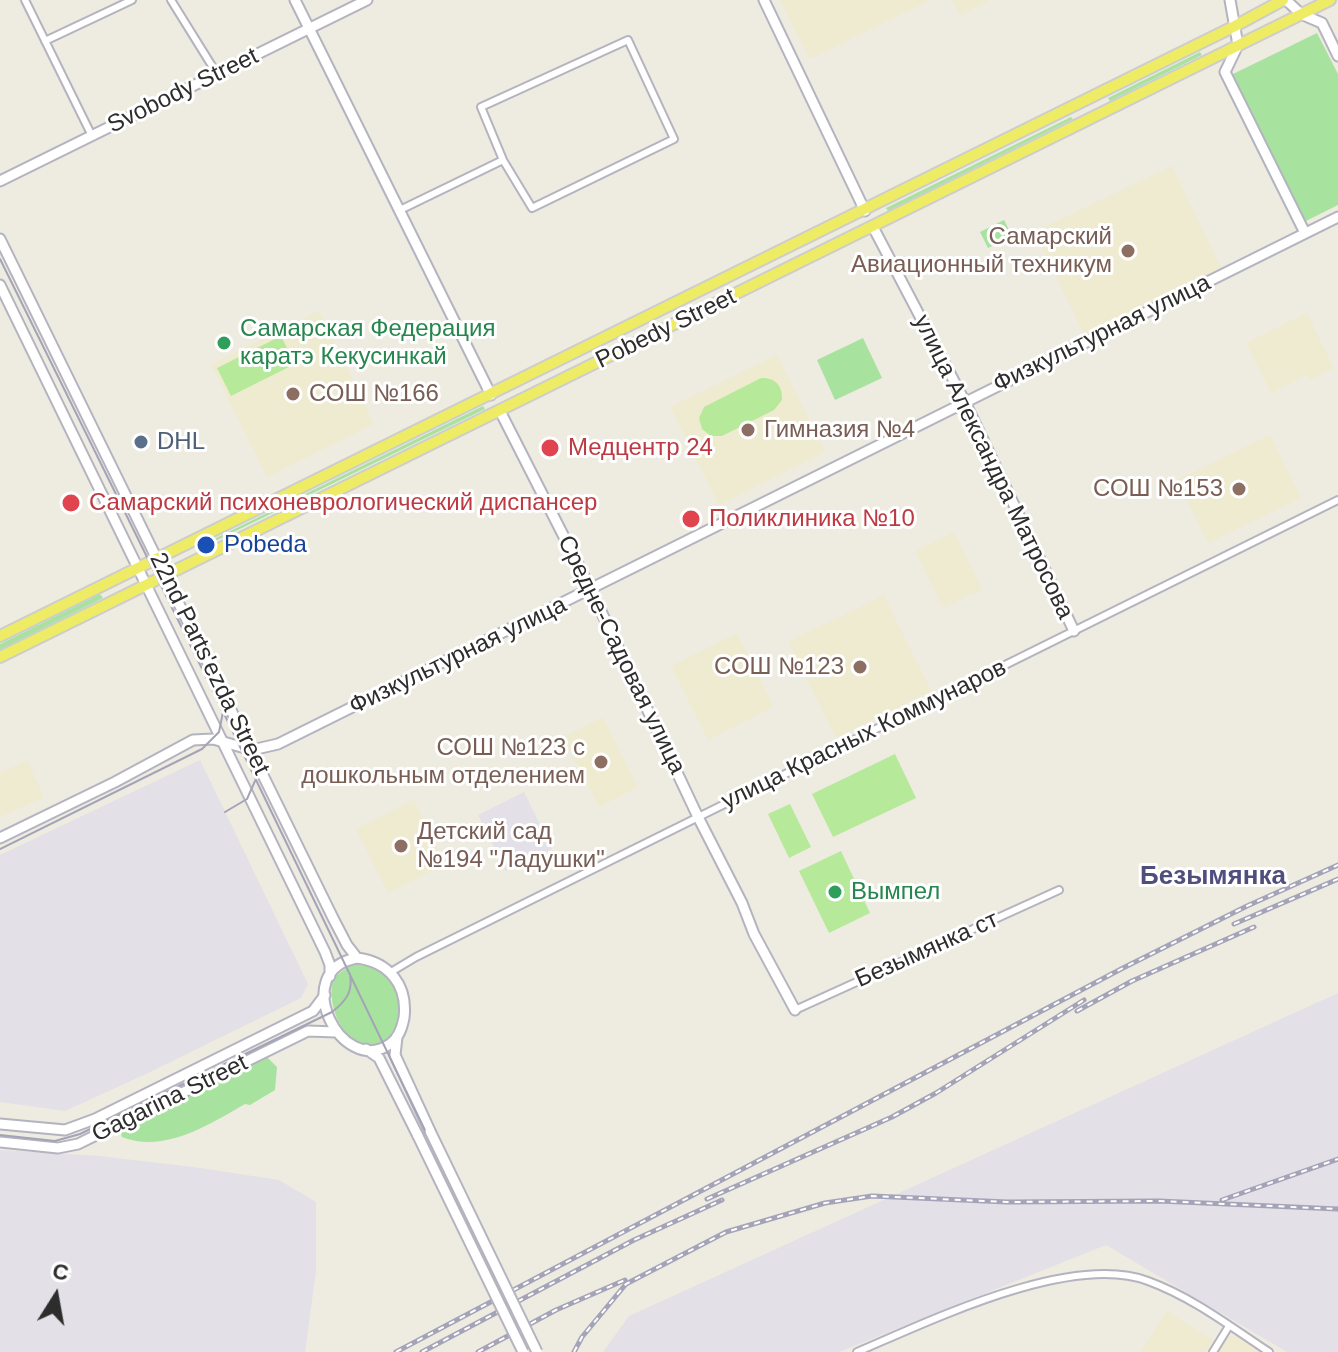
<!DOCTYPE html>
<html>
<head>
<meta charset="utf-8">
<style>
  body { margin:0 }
  #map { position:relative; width:1338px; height:1352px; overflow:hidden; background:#eeebe0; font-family:Arial,sans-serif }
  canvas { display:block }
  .north { position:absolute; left:16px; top:1256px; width:80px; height:80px; -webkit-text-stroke:6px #fff; paint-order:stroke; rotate:11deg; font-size:22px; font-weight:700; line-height:32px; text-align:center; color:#2d2d2d }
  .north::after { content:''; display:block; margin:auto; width:28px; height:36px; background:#2d2d2d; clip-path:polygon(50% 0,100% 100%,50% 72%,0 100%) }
</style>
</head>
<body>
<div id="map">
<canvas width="1338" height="1352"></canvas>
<div class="north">С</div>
</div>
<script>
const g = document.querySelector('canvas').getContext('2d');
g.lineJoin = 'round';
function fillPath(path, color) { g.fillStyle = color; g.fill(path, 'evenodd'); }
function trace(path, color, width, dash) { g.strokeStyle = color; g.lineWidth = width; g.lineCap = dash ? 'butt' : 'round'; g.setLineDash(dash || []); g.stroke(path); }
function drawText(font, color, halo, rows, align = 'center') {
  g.font = font + ' Arial,sans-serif'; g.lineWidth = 6; g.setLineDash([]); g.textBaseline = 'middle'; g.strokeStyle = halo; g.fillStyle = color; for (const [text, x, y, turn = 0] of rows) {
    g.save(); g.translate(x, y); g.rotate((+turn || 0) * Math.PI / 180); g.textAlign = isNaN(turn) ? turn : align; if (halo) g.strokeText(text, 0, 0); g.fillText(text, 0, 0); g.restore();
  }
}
const industrial = new Path2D(`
  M200,760L308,984L301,998L148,1073L65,1111L0,1102V855Z
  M524,792L552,849L506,871L478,815Z
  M1338,993V1352H1287L1106,1245L839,1352H603L629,1316Z
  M0,1150L99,1156L193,1167L279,1180L316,1202V1271L305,1352H0Z`);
const education = new Path2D(`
  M780,0H930L810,59Z
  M952,0H991L960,15Z
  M1172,166L1222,270L1085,336L1034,232Z
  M319,311L374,424L267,477L211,364Z
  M1307,313L1334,368L1310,380L1307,375L1271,393L1246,343Z
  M777,355L825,452L719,505L670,407Z
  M1270,435L1301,498L1208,543L1177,480Z
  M954,532L982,589L943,608L915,551Z
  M884,595L931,691L836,738L788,642Z
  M737,633L774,707L708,740L671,666Z
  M603,717L638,787L599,807L563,737Z
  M27,760L44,797L0,817V773Z
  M414,800L446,864L388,893L356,829Z
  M1167,1311L1213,1340L1205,1352H1140Z
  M1236,1335L1262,1352H1216L1225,1337Z`);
const green = new Path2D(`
  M1317,33L1338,74V205L1304,222L1231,75Z
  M1200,52L1202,55L1110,101L1108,98Z
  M1071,117L1073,119L888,211L886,208Z
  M1004,220L1012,236L988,248L980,232Z
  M863,338L882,378L835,400L817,360Z
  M483,406L485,409L201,548L202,545Z
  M100,594L103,598L0,650V644Z
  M367,963C374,967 382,970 387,977C402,993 408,1031 384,1042C347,1058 325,1007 333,978L352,964Z
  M267,1057L277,1067L275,1090L250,1105L245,1104C210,1124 164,1154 122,1137L120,1128L189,1096L229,1073Z`);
const pitch = new Path2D(`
  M281,336L295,364L231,396L217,368Z
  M761,378C775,377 783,386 782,400L774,410L722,436H711L702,429L699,418L704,407Z
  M895,754L916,798L833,837L812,794Z
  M790,804L811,847L789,858L768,814Z
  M841,851L870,913L829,933L799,871Z`);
const street = new Path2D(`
  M25,0L92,136
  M171,0L217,74
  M628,40L674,139L532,208L503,160L481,107Z
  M45,41L132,0
  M400,210L503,160
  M391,972L416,957L1338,500
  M795,1010L1059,890
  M857,1352C930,1321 1071,1252 1148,1281C1192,1297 1231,1327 1269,1352
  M1213,1352L1229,1326`);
const secondary = new Path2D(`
  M295,0L491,395
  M764,0L865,211
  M1230,0L1238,45L1225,72L1305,233
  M1286,0L1301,14L1322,23L1338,56
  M0,181L367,0
  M873,227L965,402L1074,631
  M0,239L333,918L347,945L357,958
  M0,285L325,952L330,965V976
  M500,411L591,590L698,817L742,903L754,934L795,1010
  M0,838L115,782L193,740L213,739L252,750L278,744L1338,217
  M357,958C389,962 408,985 404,1018C402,1028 399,1038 390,1044C341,1078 288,970 357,958Z
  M397,1037L395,1055L430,1131
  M366,1049L379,1058L418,1136
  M0,1124L65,1130L95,1119L313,1011L325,995
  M0,1142L58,1148L78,1144L308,1031L336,1032`);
const primary = new Path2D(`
  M0,636L1235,26L1283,0
  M0,657L1330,0`);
const tram = new Path2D(`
  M0,259L216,697L532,1352
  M225,812L247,799L255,781
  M0,849L202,749L219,732L223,712
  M0,1135L55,1141L80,1134L332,1012C346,1001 353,992 350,974`);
const rail = new Path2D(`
  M1234,924L1338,879
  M1077,1011L1132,981L1254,927
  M707,1199L892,1117L936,1093L1084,1000
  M1222,1200L1338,1159
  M396,1352L1123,968L1247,906L1338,865
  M422,1352L634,1240L722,1200
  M478,1352L556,1310L625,1280
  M574,1352L582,1337L626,1284L726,1232L825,1203L872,1196L1007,1202L1159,1201L1338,1209`);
const secondaryBridge = new Path2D(`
  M430,1131L537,1352
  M418,1136L523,1352`);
const markers = [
  [1128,251,8,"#8d6e63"],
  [224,343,8,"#2e9e5b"],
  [293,394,8,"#8d6e63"],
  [748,430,8,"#8d6e63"],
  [141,442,8,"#5c6f8a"],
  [550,448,10,"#e0444e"],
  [1239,489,8,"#8d6e63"],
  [71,503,10,"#e0444e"],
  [691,519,10,"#e0444e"],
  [206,545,10,"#1a4fb4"],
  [860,667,8,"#8d6e63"],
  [601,762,8,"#8d6e63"],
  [401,846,8,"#8d6e63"],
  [835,892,8,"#2e9e5b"]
];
const streetNames = [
  ["Svobody Street",183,91,-26],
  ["Pobedy Street",666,329,-26],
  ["Физкультурная улица",1102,334,-26],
  ["улица Александра Матросова",993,467,64],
  ["Средне-Садовая улица",621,655,64],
  ["Физкультурная улица",458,656,-26],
  ["22nd Parts'ezda Street",209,664,64],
  ["улица Красных Коммунаров",864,735,-26],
  ["Безымянка ст",927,950,-24],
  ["Gagarina Street",170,1099,-26]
];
const educationNames = [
  ["Самарский",1112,237],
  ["Авиационный техникум",1112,265],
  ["СОШ №166",309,394,"left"],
  ["Гимназия №4",764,430,"left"],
  ["СОШ №153",1223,489],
  ["СОШ №123",844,667],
  ["СОШ №123 с",585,748],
  ["дошкольным отделением",585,776],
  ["Детский сад",417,832,"left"],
  ["№194 \"Ладушки\"",417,860,"left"]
];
const leisureNames = [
  ["Самарская Федерация",240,329],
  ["каратэ Кекусинкай",240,357],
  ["Вымпел",851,892]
];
const serviceNames = [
  ["DHL",157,442]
];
const healthNames = [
  ["Медцентр 24",568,448],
  ["Самарский психоневрологический диспансер",89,503],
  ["Поликлиника №10",709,519]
];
const transitNames = [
  ["Pobeda",224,545]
];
const neighbourhoodNames = [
  ["Безымянка",1213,877]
];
fillPath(industrial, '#e4e0e7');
fillPath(education, '#efebd0');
fillPath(green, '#a7e39f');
fillPath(pitch, '#b7e99b');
trace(street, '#b4b3c0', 10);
trace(secondary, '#b4b3c0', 13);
trace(primary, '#cdcdcd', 14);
trace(street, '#fff', 6);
trace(secondary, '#fff', 9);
trace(primary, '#eeeb65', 10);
trace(tram, '#a4a3b7', 2);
trace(rail, '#a4a3b7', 5);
trace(rail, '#fff', 2, [6]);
trace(secondaryBridge, '#b4b3c0', 13, []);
trace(secondaryBridge, '#fff', 9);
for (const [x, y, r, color] of markers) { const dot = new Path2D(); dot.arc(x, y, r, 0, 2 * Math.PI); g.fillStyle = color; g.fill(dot); trace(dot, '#fff', 3); }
drawText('24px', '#2d2d2d', '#fff', streetNames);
drawText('24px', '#785e54', '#fff', educationNames, 'right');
drawText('24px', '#27864d', '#fff', leisureNames, 'left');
drawText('24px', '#4e5e75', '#fff', serviceNames, 'left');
drawText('24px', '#be3a42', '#fff', healthNames, 'left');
drawText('24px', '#164399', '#fff', transitNames, 'left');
drawText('bold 26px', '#4f4e7d', '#fff', neighbourhoodNames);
</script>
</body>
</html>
